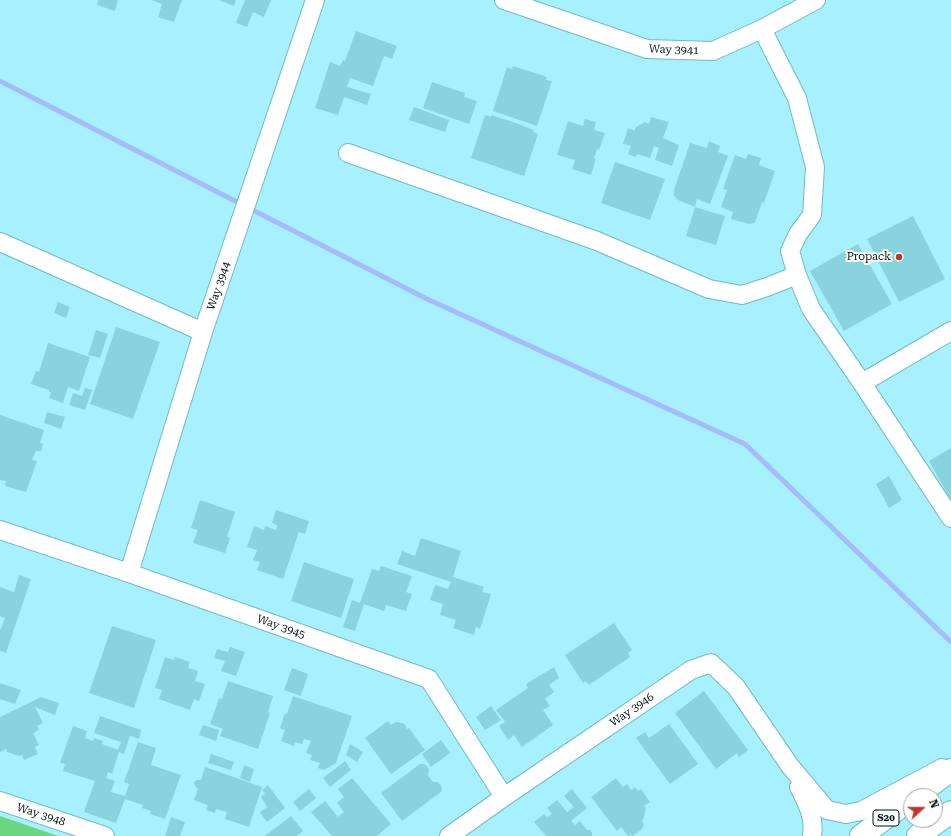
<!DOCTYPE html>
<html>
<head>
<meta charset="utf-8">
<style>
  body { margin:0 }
  #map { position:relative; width:951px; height:836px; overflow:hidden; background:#a6f1fd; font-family:"Roboto Serif",serif }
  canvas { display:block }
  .north { position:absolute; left:903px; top:788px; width:40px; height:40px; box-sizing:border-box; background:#fff; border:1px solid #99a1a3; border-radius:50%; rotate:69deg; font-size:11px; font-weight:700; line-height:16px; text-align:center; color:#001418 }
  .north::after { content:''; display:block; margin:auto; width:14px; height:18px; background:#c2352a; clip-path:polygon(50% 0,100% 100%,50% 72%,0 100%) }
</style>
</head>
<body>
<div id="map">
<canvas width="951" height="836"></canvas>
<div class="north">N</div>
</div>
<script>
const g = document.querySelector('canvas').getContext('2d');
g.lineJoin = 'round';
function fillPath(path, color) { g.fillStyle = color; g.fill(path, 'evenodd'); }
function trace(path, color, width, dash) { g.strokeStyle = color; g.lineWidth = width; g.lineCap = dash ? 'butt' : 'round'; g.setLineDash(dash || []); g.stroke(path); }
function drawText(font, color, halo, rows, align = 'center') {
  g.font = font + ' "Roboto Serif",serif'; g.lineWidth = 4; g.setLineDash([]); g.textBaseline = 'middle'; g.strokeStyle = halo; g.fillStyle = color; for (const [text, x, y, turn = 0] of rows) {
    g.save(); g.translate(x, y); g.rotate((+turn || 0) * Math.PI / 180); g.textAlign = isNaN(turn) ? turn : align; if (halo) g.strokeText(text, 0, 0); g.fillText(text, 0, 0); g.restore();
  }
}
const green = new Path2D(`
  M0,816L58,836H0Z`);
const stream = new Path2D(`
  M0,81L425,298L745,444L951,642`);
const building = new Path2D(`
  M98,0H118L115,11L97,5Z
  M151,0H182L174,22L158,17L162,4Z
  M219,0H236L234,6Z
  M245,0H271L264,17L253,12L247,27L236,23Z
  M356,31L397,46L392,59L384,56L373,86L350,78L347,87L371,94L367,105L344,97L338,115L315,108L330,62L340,66L343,60L345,61Z
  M513,66L547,77L546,80L552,81L537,126L493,111L507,67L512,69Z
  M432,82L465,93L464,97L477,101L469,124L423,108Z
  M414,107L449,120L445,132L409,120Z
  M485,115L491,117V115L513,122L534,130L533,132L538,134L524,176L471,158Z
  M651,117L669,122L663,138L679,145L672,166L655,160L659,148L654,146L650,158L637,154L636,157L628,154L631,146L623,144L628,128L635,131L636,127L645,122L649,124Z
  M585,119L596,122L594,130L605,133L599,150L597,149L594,158L596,159L591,175L572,169L575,160L557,155L568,121L583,126Z
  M709,141L720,146L718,152L728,156L710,204L697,199L695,207L678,200L674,196V190L690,143L707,148Z
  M748,154L761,158L759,165L775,171L764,203L762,202L756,220L754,223L749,224L731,219L733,212L721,207L727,190L723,189L735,155L746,159Z
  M615,162L665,179L650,220L601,203Z
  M695,207L725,216L716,245L686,236Z
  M913,216L945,279L899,302L867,239Z
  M858,244L892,304L844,331L810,271Z
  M58,302L70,307L66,318L54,313Z
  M116,327L160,342L133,419L90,404Z
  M96,330L108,334L100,358L88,355Z
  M48,343L90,357L79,391L68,387L63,403L49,398L51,392H49V390L31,384L36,371L39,372Z
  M85,388L92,390L85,410L69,405L73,393L82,396Z
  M47,412L65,417L61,429L44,423Z
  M0,415L44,430L40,443L43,444L41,451H36L32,460L37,461L26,492L5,486L6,481L0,480Z
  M951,448V500L929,461Z
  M889,476L902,500L889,508L876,484Z
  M200,500L235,512L227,537L230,538L225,553L193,543L198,530L191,528Z
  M276,510L309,521L305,534L299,532L283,579L257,570L260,562L253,560L257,550L247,547L254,526L264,530L265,526L276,530L277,525L272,523Z
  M421,538L461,551L453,577L484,587L482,592L491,594L480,629L476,627L474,635L453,628L456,620L440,615L443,604L430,600L435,585L448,589L451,582L397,564L402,551L415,556Z
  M304,562L354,579L341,618L291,601Z
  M381,566L412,576L406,592L412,594L406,611L386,605L384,611L364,604L355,631L343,627L352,600L360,603L372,569L379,571Z
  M19,575L31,579L6,653L0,651V629H1L5,618L0,616V587L14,592Z
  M614,623L632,650L628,653L630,657L589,685L586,681L583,683L565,655Z
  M112,626L156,640L134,708L89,693Z
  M230,647L245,652L236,676L221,671L225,661L214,658L217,649L228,652Z
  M165,657L174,660L175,657L190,662L188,668L198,671L195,681L205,684L199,701L194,699L190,710L159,699L162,690L155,688Z
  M554,667L559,678L549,685L554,692L545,699L550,706L543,710L553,725L522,747L514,735L508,740L499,726L505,722L496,710L528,688L526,684Z
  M292,668L308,674L301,696L284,690Z
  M228,681L273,696L268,712L270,713L258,749L220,736L223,729L210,724L219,698L222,699Z
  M0,683L21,690L15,704L0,699Z
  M704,691L748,750L739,757L737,753L716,769L675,713Z
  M293,696L352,716L336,763L324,770L318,768L320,763L310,760L312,755L306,753L311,741L304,739L302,744L295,742L294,746L281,741L285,730L280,728L285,713L287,714Z
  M41,697L59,703L55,715L35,707L43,723L37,726L39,730L33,733L39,745L35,747L38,754L24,760L22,755L19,756L7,752L6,749L0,752V717Z
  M491,706L501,720L485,730L476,717Z
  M100,716L141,730L139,739L130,736L124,754L119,752L112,774L108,772L106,778L115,781L111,792L125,796L129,784L124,782L138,742L156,748L151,765L181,775L165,819L150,814L151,811L142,808L143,805L125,799L116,823L84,812L95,781L63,771L65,764L60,763L73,726L87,731L85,738L93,741L94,738L103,741L102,744L118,750L121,742L94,733Z
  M388,721L391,725L396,722L403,723L406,726L407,729L409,728L425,750L391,774L365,738Z
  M669,724L698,764L670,784L636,738L645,732L649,738Z
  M203,725L219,730L216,741L199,735Z
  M441,740L450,753L431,767L422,754Z
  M350,744L363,752L357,762L346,755Z
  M211,754L234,762L231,770L208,763Z
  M345,761L351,770L330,787L323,778Z
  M420,764H424L427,766L429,770L428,775L433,782H437L441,785L442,791L441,792L402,821L381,793Z
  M244,765L254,769L250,782L240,778Z
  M205,767L262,787L249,827L225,819L227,812L216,809L215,813L206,810L208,805L194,800L198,789L195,786L194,782L197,780H201Z
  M352,778L391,824L377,836H332L311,812L325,801L338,817L344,812L337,803L344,797L338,789Z
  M616,778L623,787L627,784L631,790L635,787L638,791L641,789L650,802L644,806L646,808L643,820L642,821L644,825L641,830L633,836H631L632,834L628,836L621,827L617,831L591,797Z
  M268,785L285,808L267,822L260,812L267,807L261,797L265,794L262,790Z
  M309,789L316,798L300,811L293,802Z
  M572,789L587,808L571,821L575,825L580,821L587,830H591L592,833V836H546L534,822L544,814L547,817L552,814L547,808L557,800L567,812L574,807L564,796Z
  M291,816L303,831L297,836H265Z
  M171,817L185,822L180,836H165Z`);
const minor = new Path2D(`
  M504,0L647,49L713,51L762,29L816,0
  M762,29L797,98L815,167L812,215L798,234L790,251L797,275L811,309L862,383L951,518
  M348,153L597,241L709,289L742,295L767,287L797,275
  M0,242L203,332
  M862,383L951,331
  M0,530L129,573L429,679L504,797
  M129,573L203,332L315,0
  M799,787C807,803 815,817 812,836
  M0,801L105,836
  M449,836L504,797L691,670L711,663L736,687L790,766L827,810L846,814L861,811L942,768`);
const major = new Path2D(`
  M916,796L951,770
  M861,836L911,799
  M918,836L951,812`);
const markers = [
  [899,257,4,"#c2352a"]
];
const shields = [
  [886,818,26]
];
const shieldNames = [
  ["S20",886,818]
];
const streetNames = [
  ["Way 3941",674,50,2],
  ["Way 3944",219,286,-71],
  ["Way 3945",281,627,20],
  ["Way 3946",632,710,-34],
  ["Way 3948",41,815,18]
];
const poiNames = [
  ["Propack",891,257]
];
fillPath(green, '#69d681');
trace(stream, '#a5bcfc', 5);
fillPath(building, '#89d3df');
trace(minor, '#70bac6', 20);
trace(major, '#70bac6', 24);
trace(minor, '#fff', 18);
trace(major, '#fff', 22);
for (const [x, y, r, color] of markers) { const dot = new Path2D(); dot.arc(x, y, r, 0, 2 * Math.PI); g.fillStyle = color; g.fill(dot); trace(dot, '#fff', 1.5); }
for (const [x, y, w] of shields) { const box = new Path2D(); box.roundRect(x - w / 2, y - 8, w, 16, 3); g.fillStyle = '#fff'; g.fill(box); trace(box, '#001418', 1); }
drawText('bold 10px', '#001418', null, shieldNames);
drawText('11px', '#001418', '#fff', streetNames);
drawText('11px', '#001418', '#fff', poiNames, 'right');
</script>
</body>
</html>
